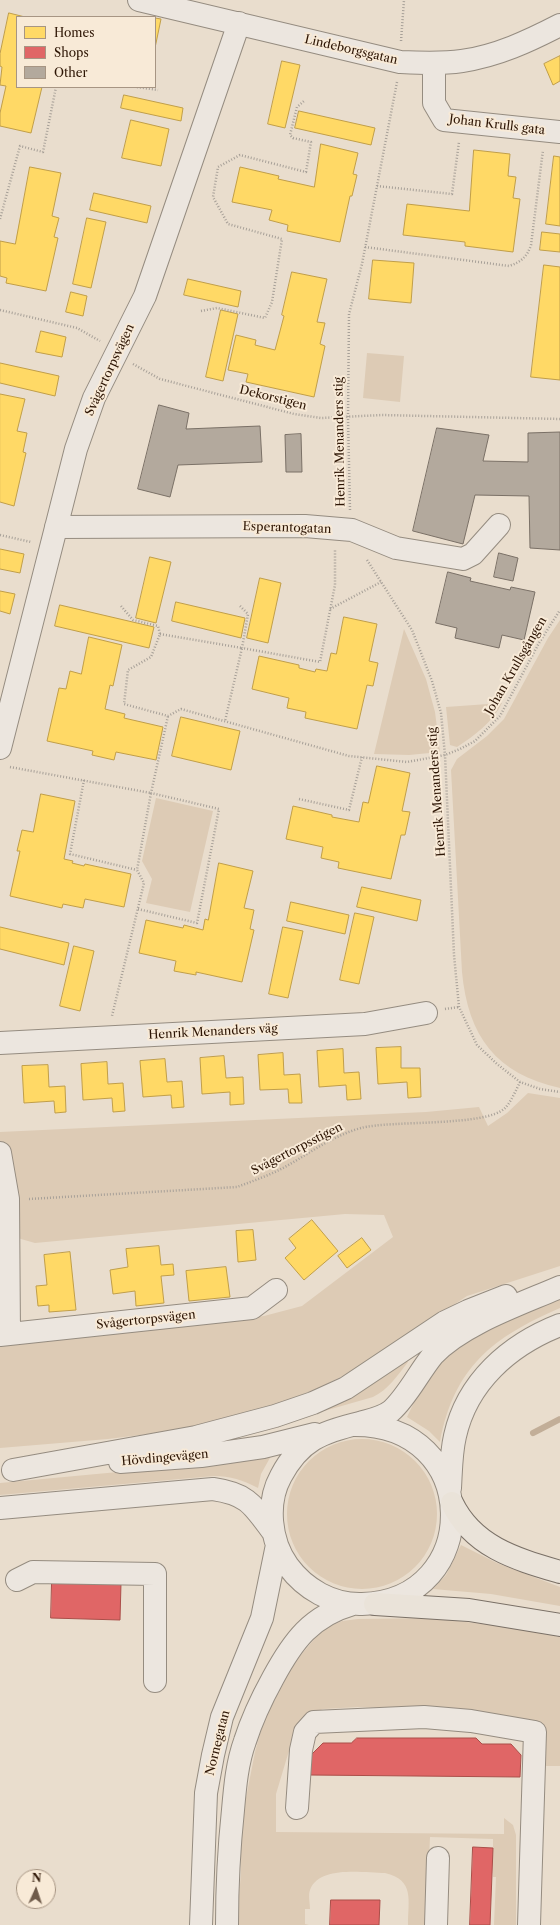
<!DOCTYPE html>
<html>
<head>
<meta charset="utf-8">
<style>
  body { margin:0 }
  #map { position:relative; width:560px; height:1925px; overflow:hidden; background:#e9ddcd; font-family:"Libre Caslon Text",serif }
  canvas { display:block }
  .legend { position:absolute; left:16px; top:16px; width:140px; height:72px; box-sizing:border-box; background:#f8ead7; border:1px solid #a79583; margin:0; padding:5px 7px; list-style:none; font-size:12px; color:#2d1504 }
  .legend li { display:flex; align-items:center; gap:8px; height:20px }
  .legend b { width:20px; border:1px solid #a79583 }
  .north { position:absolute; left:16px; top:1869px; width:40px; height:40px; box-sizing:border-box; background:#f8ead7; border:1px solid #a79583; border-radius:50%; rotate:3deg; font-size:11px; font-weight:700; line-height:16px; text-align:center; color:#2d1504 }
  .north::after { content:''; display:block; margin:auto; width:14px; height:18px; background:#6f5b4a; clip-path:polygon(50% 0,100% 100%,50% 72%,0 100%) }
</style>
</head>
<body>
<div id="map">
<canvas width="560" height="1925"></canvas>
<ul class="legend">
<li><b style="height:11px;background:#ffd966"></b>Homes</li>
<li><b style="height:11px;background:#e06666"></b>Shops</li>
<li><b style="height:11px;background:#b3a99d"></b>Other</li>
</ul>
<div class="north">N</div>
</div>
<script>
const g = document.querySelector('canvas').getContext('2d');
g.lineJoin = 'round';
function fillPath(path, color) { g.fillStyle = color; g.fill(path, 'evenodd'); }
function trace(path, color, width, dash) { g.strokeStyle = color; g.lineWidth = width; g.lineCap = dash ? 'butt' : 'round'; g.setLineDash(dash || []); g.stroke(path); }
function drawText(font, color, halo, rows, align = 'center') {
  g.font = font + ' "Libre Caslon Text",serif'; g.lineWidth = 4; g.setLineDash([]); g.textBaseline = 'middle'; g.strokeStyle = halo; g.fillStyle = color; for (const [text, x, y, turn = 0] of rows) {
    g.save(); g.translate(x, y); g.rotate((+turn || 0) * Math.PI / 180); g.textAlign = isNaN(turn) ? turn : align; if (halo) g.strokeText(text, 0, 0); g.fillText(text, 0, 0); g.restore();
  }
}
const green = new Path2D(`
  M367,353L404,356L400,402L363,398Z
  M560,620V1088C496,1074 468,1036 462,972L451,770L457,759L487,736L504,719L548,638Z
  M404,629L426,679L435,712L440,752L409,755L374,754Z
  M502,703C492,723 475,735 457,747L450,745L446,707Z
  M156,798L213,811L190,912L146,903L152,879L142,861Z
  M528,1093L560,1098V1266L467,1296L362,1366L319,1388L268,1408L180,1430L108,1439L0,1448V1346L264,1316L302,1306L393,1237L384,1215L345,1214L35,1243L0,1233V1132L426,1112L479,1107L488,1126L507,1113Z
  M560,1299V1308C493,1337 454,1367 440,1442L429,1431L407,1417C412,1407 416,1397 422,1387C452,1337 509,1319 560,1299Z
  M404,1357L408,1362C397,1376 389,1389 373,1397L317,1413Z
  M287 1514a75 75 0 1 1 150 0a75 75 0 1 1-150 0Z
  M271,1456L261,1474L258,1488C243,1480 230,1476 214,1476L0,1495V1483L193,1465Z
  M461,1545L497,1563L560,1587V1606L491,1594L433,1589L446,1575Z
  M433,1618L515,1628L560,1637V1766H546L544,1750L460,1711L358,1707L323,1709L309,1715L300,1727L288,1754L276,1794V1832L504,1834V1818L513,1825L516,1835V1925H494L496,1877H493V1839L430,1837L426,1925H408C408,1900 415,1880 385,1873C364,1873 319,1865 310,1890C308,1895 310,1903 310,1909H305V1924L309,1925H236L241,1874V1823L255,1752L263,1723L294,1663L317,1636L328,1627L342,1621L358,1619Z`);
const homes = new Path2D(`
  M9,13L25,17H17V87H42L31,133L0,126V113L6,86L0,85L2,67L0,66V54Z
  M155,18L161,19L155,48Z
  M560,56V81L553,85L544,64Z
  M282,61L300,65L285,128L268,124Z
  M124,95L183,108L181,121L121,108Z
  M299,111L375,128L371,145L295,128Z
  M131,120L169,129L161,166L122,158Z
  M321,144L358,153L353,174L357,175L352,196H350L340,242L287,231L288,225L269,220L272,210L232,202L240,167L279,176L278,179L314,187Z
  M474,150L510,154L508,176L516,177L513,198L520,199L513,252L465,246V242L403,235L407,204L469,211Z
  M554,156L560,157V226L546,224Z
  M30,167L61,173L52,216L59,218L54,237L58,238L46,291L6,283L7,278L0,276V241L15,244Z
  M94,193L151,206L147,223L90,210Z
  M87,218L106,222L91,288L73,284Z
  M542,232L560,234V252L540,250Z
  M373,260L414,263L411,303L369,299Z
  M544,265L560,267V380L531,377Z
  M292,272L327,279L317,322L325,323L320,344L325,346L314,397L246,382L248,374L228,370L236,335L256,340L255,345L275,350L284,316L282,315Z
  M188,279L241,291L238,307L184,295Z
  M71,292L87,296L83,316L66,312Z
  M221,310L238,314L223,381L206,377Z
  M41,331L66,337L62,357L36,352Z
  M0,363L59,376L55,396L0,383Z
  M0,394L25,399L17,431L27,433L23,452L26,453L14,506L0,502Z
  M0,549L24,554L20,573L0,569Z
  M150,557L171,562L156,623L136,618Z
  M260,578L281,583L268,643L247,638Z
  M0,591L15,594L10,614L0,611Z
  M176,602L245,618L241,638L172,621Z
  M60,605L154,627L149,648L55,626Z
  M344,617L377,624L369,661L378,663L373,686L367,685L357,729L305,718L306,712L287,708L289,698L252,689L259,656L299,665V668L315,672L316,669L327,671L331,653L336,654Z
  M89,637L122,645L113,686L110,685L105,709L125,714L124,718L163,727L156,760L116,752L114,760L92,755L93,751L47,741L59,688L66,689L70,671L81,674Z
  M181,717L240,731L231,770L172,756Z
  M377,766L410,773L402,811L410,812L405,835H401L391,879L338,868L339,862L321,858L323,847L286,839L293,806L332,815V817L359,822L363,802L368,803Z
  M41,794L75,801L64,859L73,861L72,863L84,866L85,864L131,874L124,907L85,899L83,908L63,904L62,908L10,896L20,851H17L22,830L33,832Z
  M219,863L253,871L244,908L254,910L250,929L254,930L242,982L196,972V975L174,971L176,961L139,953L146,920L183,928L184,925L203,930L205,919L208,920Z
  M362,887L421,900L417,921L357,907Z
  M291,902L349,915L345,934L287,921Z
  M355,913L374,917L359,984L340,980Z
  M0,927L69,943L64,965L0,949Z
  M283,927L303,931L288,998L269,994Z
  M74,946L94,951L80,1011L60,1006Z
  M401,1047V1068H420L421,1097L408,1098L407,1082L378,1084L376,1048Z
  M343,1049L344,1073L359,1072L361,1099L347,1100L346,1085L319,1087L317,1051Z
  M283,1053L284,1075L300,1074L302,1103H289L288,1089L260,1090L258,1055Z
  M224,1056L226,1078L243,1077L244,1104L230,1105V1092L202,1094L200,1058Z
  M165,1059L167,1082L182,1081L184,1107L172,1108L171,1095L143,1097L140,1061Z
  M107,1062L108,1084L123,1083L125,1111L113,1112L112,1098L83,1100L81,1064Z
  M48,1065L49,1087L65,1086L66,1112L55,1113L54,1101L24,1103L22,1066Z
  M312,1220L338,1251L304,1280L285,1258L296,1248L289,1239Z
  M253,1230L256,1260L238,1262L236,1231Z
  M362,1238L371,1250L347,1268L338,1256Z
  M159,1246L161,1265L173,1264L174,1275L161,1276L164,1303L136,1306L135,1291L113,1294L110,1270L128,1267L126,1249Z
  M70,1252L76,1310L49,1312V1305L38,1306L36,1286L47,1285L44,1255Z
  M226,1267L230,1297L189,1301L186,1271Z`);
const shops = new Path2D(`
  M52,1581L121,1583L120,1620L51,1618Z
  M357,1738H476L482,1744H511L521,1755L520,1777L310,1775L311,1755L323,1743H351Z
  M473,1847L493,1848L490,1925H470Z
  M331,1900H380L379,1925H330Z`);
const stream = new Path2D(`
  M533,1433L560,1419`);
const building = new Path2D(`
  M159,405L189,413L186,429L260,426L262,462L178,465L170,497L138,489Z
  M437,428L489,435L483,461L528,462V433L560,432V550L530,548L529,496L475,495L463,544L413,531Z
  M301,434L302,472H286L285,435Z
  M499,553L518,558L513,581L494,577Z
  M448,572L471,578L470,581L510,590L511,587L535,592L524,640L502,635L499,648L455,638L457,628L436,623Z`);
const path = new Path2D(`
  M401,41L404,0
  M137,87L158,90
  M377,186L452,194L459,142
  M0,219L20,146L43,152L56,87
  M365,247L509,266C521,262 527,257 531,245L543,150
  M0,310L77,328L100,341
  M201,311L217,308L265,318L272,302L282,239L228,224L213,197L218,167L240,155L306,172L311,142L293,138L290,135L297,107L304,101
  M133,364L160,379L294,414L321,418L382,415L560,419
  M350,510L348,418L349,314L362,264L397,82
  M0,535L31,542
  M367,560L412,630L432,681L441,713L445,755L454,955L459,1007L477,1045L497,1064L520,1082L540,1089L560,1092
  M121,606L133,620L158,626L160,634L151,657L128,670L124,704L168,716L181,709L349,756L407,762L445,755L460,749L475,741L500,716L539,643L560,610
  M240,606L248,614L242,648L320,662L335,585V550
  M330,609L381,582
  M160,634L242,648L225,721
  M10,767L151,793L137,870L144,883L112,1016
  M84,780L70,854L137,870
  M299,799L349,810L362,757
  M138,909L197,923L219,809L151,793L168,716
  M445,1009L459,1007
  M29,1199L237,1187C253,1181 270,1175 285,1167C310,1153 332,1136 361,1128C391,1120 486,1127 505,1108C511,1102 516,1090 520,1082`);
const minor = new Path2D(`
  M139,0L400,62C421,63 441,64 462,61C497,56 529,41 560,25
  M434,64V103L444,120L560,132
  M56,527L305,526L352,530L396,548L463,559L473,554L499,525
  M0,748L76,449L94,398L145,296L239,23
  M0,1043L365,1024L426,1013
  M0,1153L8,1199L9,1334
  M0,1335L252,1308L276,1290
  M352,1425C483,1422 484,1601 362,1604C332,1605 305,1589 288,1566C270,1541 266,1503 281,1476C300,1440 322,1432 360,1423C370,1420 382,1418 391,1411C407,1397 419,1372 433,1355C462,1324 521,1304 560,1287
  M120,1462L201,1456L263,1447L315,1434
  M13,1470L196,1437L275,1416L313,1403L346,1388L445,1322L468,1311L506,1296
  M450,1488C451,1471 451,1453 455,1436C467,1382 509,1345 560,1325
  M0,1508L213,1489C248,1494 253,1505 273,1532
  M17,1580L33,1572L155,1574V1681
  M297,1808L301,1750L305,1732L314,1722L424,1717L471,1721L535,1732L529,1925
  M201,1925L206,1793L213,1755L222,1717L262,1618L277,1545
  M227,1925C227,1887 229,1848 233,1810C235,1787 237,1763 245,1741C252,1719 262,1698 273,1678C293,1641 311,1616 353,1604
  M436,1925L438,1858`);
const highway = new Path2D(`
  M452,1503C473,1547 516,1559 560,1572
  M375,1604L469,1610L560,1625`);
const streetNames = [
  ["Lindeborgsgatan",351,50,13],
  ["Johan Krulls gata",497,125,7],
  ["Svågertorpsvägen",110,370,-65],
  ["Dekorstigen",273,398,14],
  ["Henrik Menanders stig",340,442,-91],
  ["Esperantogatan",287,528,2],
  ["Johan Krullsgången",516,666,-60],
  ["Henrik Menanders stig",437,792,-94],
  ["Henrik Menanders väg",213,1032,-3],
  ["Svågertorpsstigen",297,1149,-27],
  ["Svågertorpsvägen",146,1320,-6],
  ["Hövdingevägen",165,1458,-5],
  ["Nornegatan",218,1743,-76]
];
fillPath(green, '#ddcbb5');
fillPath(homes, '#ffd966');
trace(homes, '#c09e49', 1);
fillPath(shops, '#e06666');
trace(shops, '#aa4e49', 1);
trace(stream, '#c2ae98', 6);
fillPath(building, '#b3a99d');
trace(building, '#7a7066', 1);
trace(minor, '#958c80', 24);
trace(highway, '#7a7066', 24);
trace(path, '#a7a098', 2.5, [1, 2]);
trace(minor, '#ece6df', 22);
trace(highway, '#eae3d9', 22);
drawText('12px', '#2d1504', '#f8ead7', streetNames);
</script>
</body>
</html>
